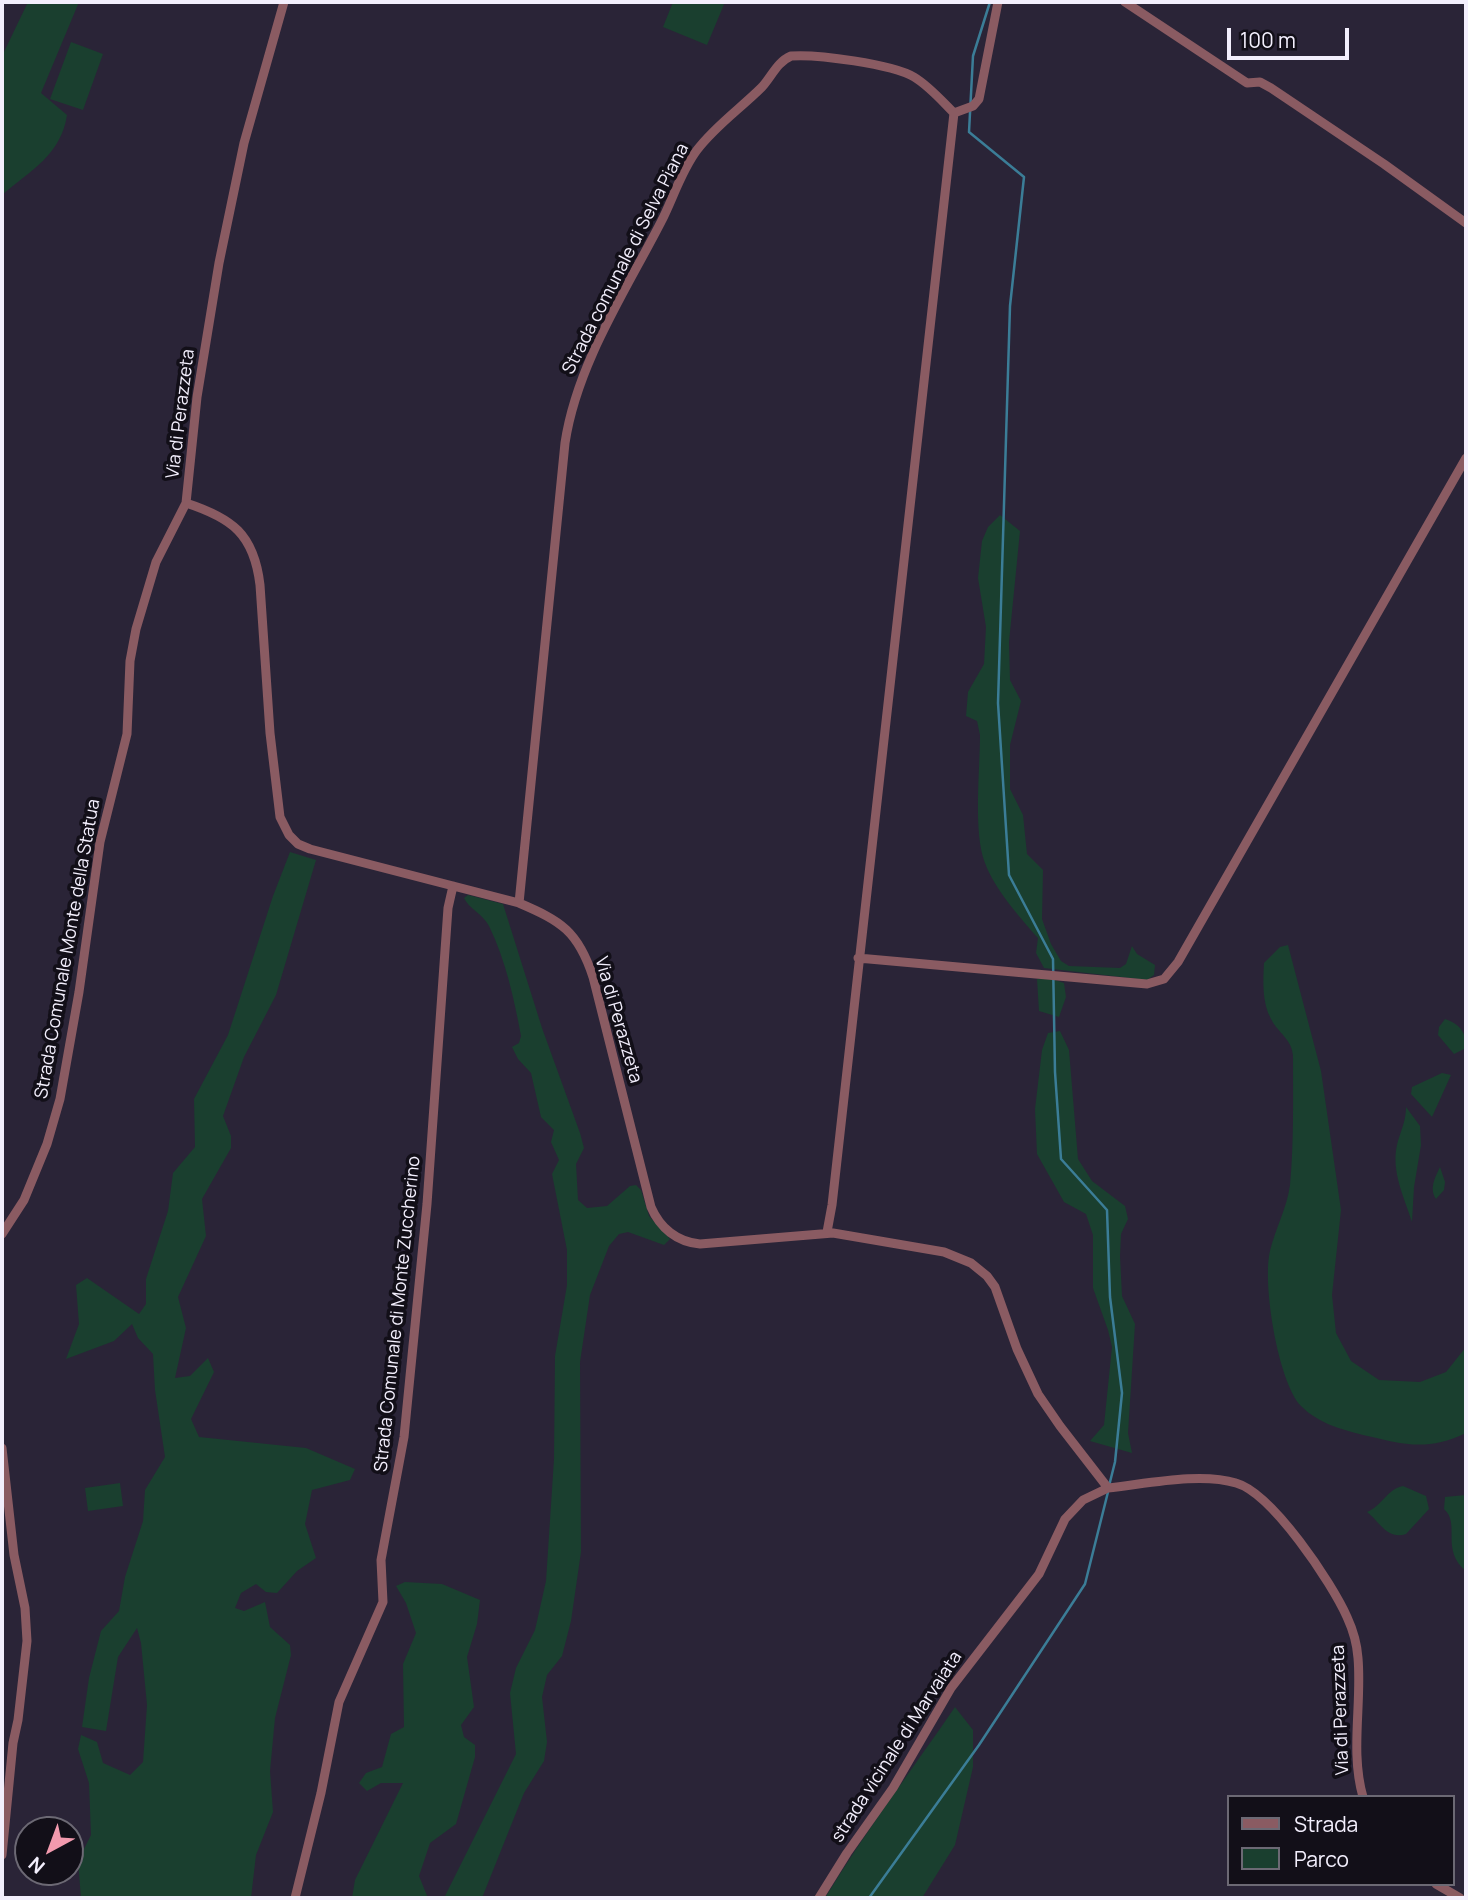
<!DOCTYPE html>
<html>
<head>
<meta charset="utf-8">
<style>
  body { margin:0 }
  #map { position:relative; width:1468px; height:1900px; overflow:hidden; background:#2a2437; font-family:Manrope,sans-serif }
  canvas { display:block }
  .frame { position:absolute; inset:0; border:4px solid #f3effd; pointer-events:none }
  .legend { position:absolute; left:1227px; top:1795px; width:228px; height:91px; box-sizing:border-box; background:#120f18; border:2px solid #6c6974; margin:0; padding:9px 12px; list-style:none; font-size:21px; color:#f3effd }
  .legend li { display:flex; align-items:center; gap:14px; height:35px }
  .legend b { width:35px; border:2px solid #6c6974 }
  .north { position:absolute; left:14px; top:1816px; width:70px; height:70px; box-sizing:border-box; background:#120f18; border:2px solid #6c6974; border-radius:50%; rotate:221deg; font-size:19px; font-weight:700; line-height:28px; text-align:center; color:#f3effd }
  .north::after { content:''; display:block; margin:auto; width:24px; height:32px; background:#f29aae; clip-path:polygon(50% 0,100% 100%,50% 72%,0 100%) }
  .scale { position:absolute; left:1227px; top:28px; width:122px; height:32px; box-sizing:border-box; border:4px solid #f3effd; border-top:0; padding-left:9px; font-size:21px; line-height:24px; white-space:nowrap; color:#f3effd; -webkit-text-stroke:5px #120f18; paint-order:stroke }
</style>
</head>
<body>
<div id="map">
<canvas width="1468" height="1900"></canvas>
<div class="frame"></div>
<ul class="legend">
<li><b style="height:9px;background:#8a5b62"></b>Strada</li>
<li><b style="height:19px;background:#1a3f2f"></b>Parco</li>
</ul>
<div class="north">N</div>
<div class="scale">100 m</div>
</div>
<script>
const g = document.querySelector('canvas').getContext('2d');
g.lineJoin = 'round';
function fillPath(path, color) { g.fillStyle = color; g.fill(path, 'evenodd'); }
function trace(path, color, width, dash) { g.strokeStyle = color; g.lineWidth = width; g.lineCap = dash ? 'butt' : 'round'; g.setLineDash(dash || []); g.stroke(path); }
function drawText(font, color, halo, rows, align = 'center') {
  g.font = font + ' Manrope,sans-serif'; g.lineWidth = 7; g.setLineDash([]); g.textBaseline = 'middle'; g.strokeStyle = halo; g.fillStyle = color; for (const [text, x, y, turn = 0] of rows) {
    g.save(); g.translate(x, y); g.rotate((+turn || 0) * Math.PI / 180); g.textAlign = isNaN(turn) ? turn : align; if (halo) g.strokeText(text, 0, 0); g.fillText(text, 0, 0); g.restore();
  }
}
const green = new Path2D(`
  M28,2H79L41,93L67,115C61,155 31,170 2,195V56Z
  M673,2H725L707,45L663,27Z
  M71,42L103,54L83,110L50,99Z
  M1000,515L1020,531L1009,642L1010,680L1021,701L1010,745V789L1023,815L1027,854L1043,870L1042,919L1051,944L1061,961L1069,966L1120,968L1126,964L1132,946L1137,954L1155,965L1154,975L1147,980L1044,968L1036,953L1038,938C1020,918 994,888 985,863C973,833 980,769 980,735L977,721L966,716L968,692L984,664L986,627L978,578L982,541L988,527Z
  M290,852L316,860L276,995L244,1057L223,1116L231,1136V1148L202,1199L206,1236L178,1297L186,1328L175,1378L190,1376L208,1358L214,1372L191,1419L199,1437L306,1448L355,1469L350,1480L312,1490L305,1524L316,1558L297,1571L277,1593L266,1592L256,1584L241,1593L235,1608L244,1611L265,1602L270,1627L290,1645L291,1655L275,1718L270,1771L273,1812L256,1855L251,1898H81L78,1861L91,1835L89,1783L78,1749L81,1735L97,1742L103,1763L130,1775L143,1762L147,1705L141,1643L137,1628L118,1657L106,1731L82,1727L89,1678L101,1631L119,1611L125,1577L143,1521L145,1490L165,1457L155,1390L153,1354L138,1338L132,1324L114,1341L66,1359L79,1324L76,1285L87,1278L139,1314L146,1304V1279L168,1211L173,1173L195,1147L194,1099L228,1035L273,896Z
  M468,895L503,904L542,1028L580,1133L584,1148L576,1164L578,1200L587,1208L607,1206L630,1186L636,1185L641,1190L649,1216L670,1239L664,1245L628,1232L619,1234L609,1246L590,1295L580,1362L581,1552L571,1621L562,1656L547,1675L542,1697L547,1742L544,1761L524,1793L482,1898H444L516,1754L510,1693L516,1668L535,1630L546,1581L554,1459L555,1356L567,1285V1250L552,1174L559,1160L551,1142L554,1130L541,1117L531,1073L518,1059L512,1047L519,1043L521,1036C514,999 506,961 489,926C482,913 469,909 464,898Z
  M1288,945L1321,1071L1341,1210L1332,1295L1336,1333L1351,1361L1379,1380L1420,1382L1446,1372L1466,1347V1433C1426,1452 1403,1444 1363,1435C1340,1429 1318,1423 1301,1406C1278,1382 1262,1283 1270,1251C1275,1229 1287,1208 1290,1185C1294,1142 1293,1099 1293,1056C1292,1039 1278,1033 1271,1019C1262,1003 1263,981 1264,963L1280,947Z
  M1049,978L1064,983L1066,997L1059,1017L1039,1011L1037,979Z
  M1445,1019C1460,1024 1466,1032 1466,1048L1454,1054L1438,1035L1439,1027Z
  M1060,1031L1069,1050L1078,1159L1092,1181L1125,1206L1128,1219L1121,1234L1120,1256L1122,1296L1135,1324L1128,1433L1132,1453L1090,1441L1104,1425L1112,1347L1108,1330L1093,1288V1235L1086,1214L1064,1202L1037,1154L1035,1109L1042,1050L1048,1033Z
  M1442,1073L1451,1075L1432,1117L1411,1094L1412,1087Z
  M1406,1107L1420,1126L1421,1145L1414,1187L1412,1222C1404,1197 1391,1171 1397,1145C1400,1132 1406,1122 1406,1107Z
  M1440,1167L1445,1182L1444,1190L1436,1199C1429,1188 1435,1178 1440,1167Z
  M120,1483L123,1506L88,1511L85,1488Z
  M1403,1486L1426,1496L1429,1509L1406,1534C1387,1540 1380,1522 1367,1512C1382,1506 1387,1489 1403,1486Z
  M1466,1495V1571C1440,1550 1461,1524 1444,1509L1445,1497Z
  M405,1582L442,1584L480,1600L477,1624L467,1657L474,1707L461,1725L464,1737L475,1745V1757L456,1824L430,1843L419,1876L428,1898H352L355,1880L403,1783H381L367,1791L359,1783L366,1773L382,1767L391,1734L404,1727L403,1664L416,1633L406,1603L396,1586Z
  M955,1707L973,1730V1767L955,1845L922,1898H825C865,1832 911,1771 955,1707Z`);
const stream = new Path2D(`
  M990,2L973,56L969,132L1024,177L1010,306L998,703L1009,875L1053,959L1055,1072L1061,1159L1107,1210L1110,1297L1122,1393L1115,1462L1109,1486
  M869,1898L979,1745L1085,1584L1108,1492`);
const minor = new Path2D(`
  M1125,2L1247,83L1260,82L1271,88L1384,164L1466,223
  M186,503C232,518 254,534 260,585L270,733L280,817L289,835L298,844L310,849L519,903C561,921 578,931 593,977L651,1207C660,1228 677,1242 700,1244L833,1233L944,1252L971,1263L987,1276L995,1287L1017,1349L1038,1394L1060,1426L1108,1488C1146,1484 1200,1472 1236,1483C1272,1493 1332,1583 1347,1617C1353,1630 1357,1644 1358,1658C1362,1704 1350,1752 1363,1797
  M519,903L565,443C577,364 625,292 661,222C673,199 681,171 697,150C715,126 741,108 762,87C772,76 777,62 791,56C817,54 892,64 914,77C929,86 941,100 954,113L973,106L979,99L998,2
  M858,958L1147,984L1164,979L1178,962L1466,458
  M827,1232L832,1205L954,113
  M2,1234L24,1200L47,1144L60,1099L79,992L100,842L127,734L130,661L136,629L156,562L186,503L197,397L219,263L244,143L284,2
  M2,1448L14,1555L25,1608L27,1641L18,1720L13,1743L2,1855
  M1436,1884L1460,1898
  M295,1898L321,1793L339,1702L383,1602L381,1560L404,1437L427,1204L448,908L453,886
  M819,1898L847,1853L893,1788L951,1688L1039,1574L1065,1519L1083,1500L1108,1488`);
const streetNames = [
  ["Strada comunale di Selva Piana",626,259,-63],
  ["Via di Perazzeta",181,414,-83],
  ["Strada Comunale Monte della Statua",68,949,-80],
  ["Via di Perazzeta",618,1020,74],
  ["Strada Comunale di Monte Zuccherino",398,1314,-84],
  ["Via di Perazzeta",1341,1710,-92],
  ["strada vicinale di Marvaiata",897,1747,-57]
];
fillPath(green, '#1a3f2f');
trace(stream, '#3b7d97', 2.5);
trace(minor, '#8a5b62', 9);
drawText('18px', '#f3effd', '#120f18', streetNames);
</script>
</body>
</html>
